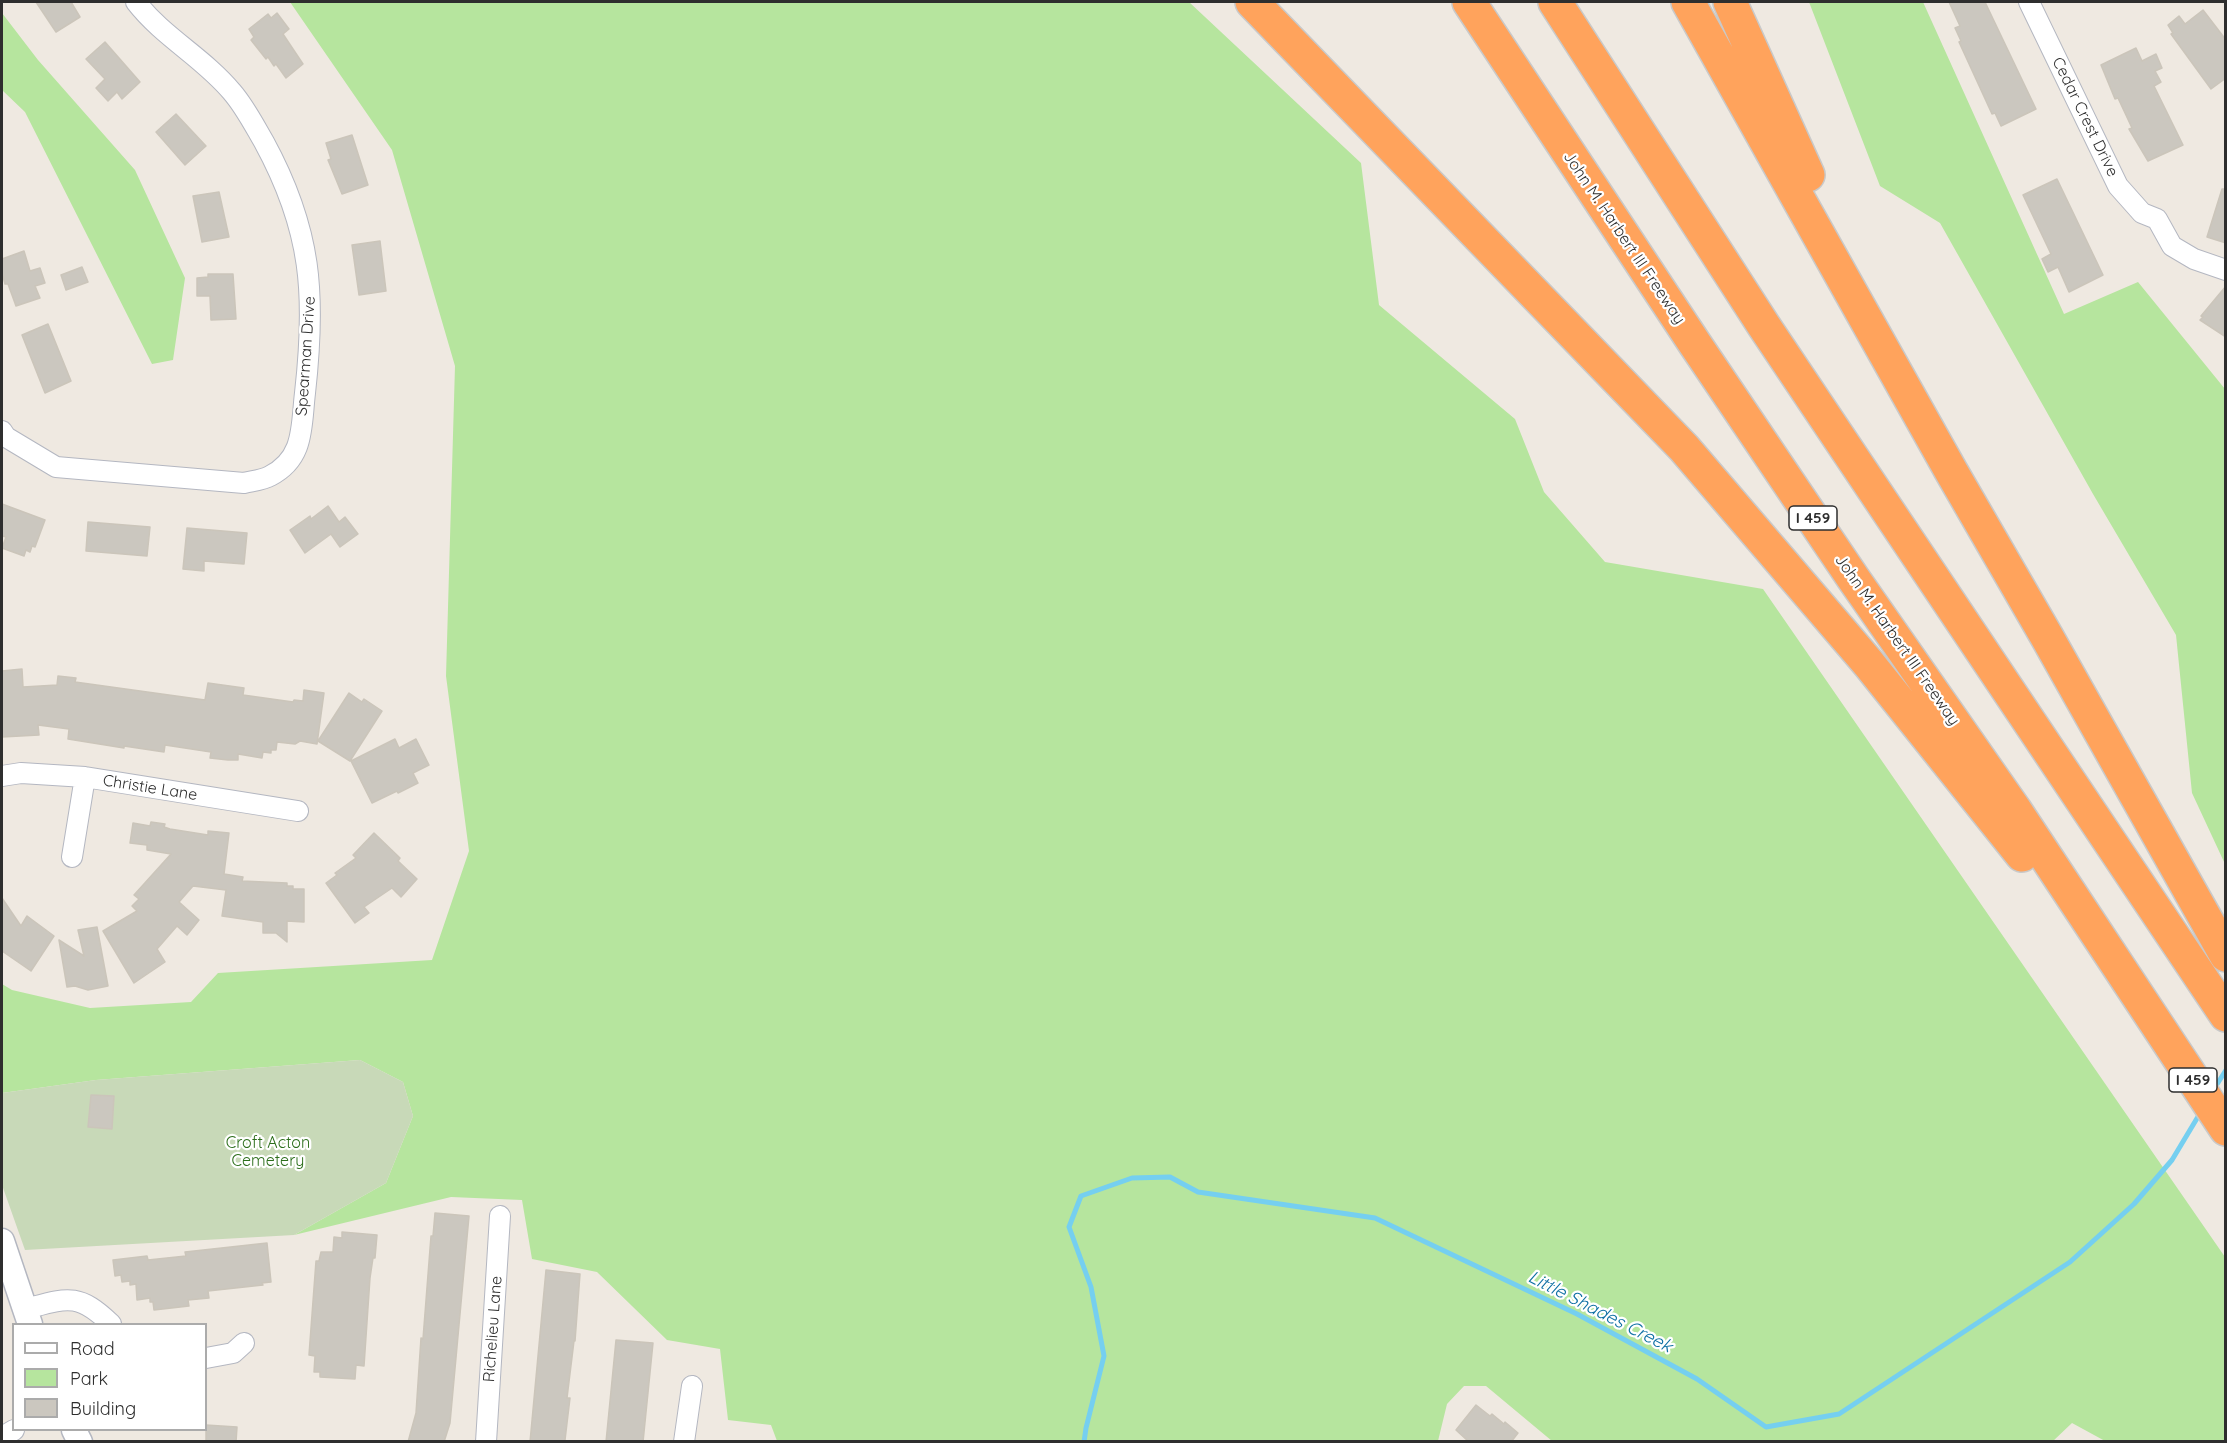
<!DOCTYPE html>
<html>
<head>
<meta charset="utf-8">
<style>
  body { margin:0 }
  #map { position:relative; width:2227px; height:1443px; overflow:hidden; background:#efe9e1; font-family:Quicksand,sans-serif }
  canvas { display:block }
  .frame { position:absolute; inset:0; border:3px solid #2e2e2e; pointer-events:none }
  .legend { position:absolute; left:12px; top:1323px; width:195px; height:108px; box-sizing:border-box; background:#fff; border:2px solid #ababab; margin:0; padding:8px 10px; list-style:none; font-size:18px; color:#2e2e2e }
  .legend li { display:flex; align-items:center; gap:12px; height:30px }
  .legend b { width:30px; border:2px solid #ababab }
</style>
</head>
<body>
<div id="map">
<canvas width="2227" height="1443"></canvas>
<div class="frame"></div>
<ul class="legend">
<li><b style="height:8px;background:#fff"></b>Road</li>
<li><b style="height:16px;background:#b6e59e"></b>Park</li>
<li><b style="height:16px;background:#cbc7bf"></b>Building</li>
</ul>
</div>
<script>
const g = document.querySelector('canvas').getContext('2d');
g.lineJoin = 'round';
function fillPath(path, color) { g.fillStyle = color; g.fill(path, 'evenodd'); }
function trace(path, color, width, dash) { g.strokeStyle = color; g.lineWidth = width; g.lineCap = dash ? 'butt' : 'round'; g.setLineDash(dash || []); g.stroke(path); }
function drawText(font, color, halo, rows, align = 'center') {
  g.font = font + ' Quicksand,sans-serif'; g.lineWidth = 4.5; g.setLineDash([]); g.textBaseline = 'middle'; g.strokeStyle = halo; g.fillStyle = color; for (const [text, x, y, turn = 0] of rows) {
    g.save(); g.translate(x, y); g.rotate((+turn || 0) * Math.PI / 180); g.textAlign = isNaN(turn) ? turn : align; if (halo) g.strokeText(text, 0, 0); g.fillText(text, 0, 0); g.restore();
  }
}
const green = new Path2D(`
  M290,2H1189L1361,163L1379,305L1515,419L1544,492L1605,562L1763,589L2225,1257V1441H2105L2072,1423L2052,1442H1602L1598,1440L1597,1442L1552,1441L1486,1386H1464L1447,1404L1438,1441H777L771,1425L728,1420L720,1349L667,1340L597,1272L532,1259L522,1200L451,1197L294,1235L386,1183L413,1116L403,1082L360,1060L96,1080L2,1093V984L12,990L90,1008L191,1002L218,973L432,960L469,851L446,676L455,366L392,150Z
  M1809,2H1923L2064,314L2138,282L2225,389V864L2192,793L2176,635L2093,494L1940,223L1880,186Z
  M2,13L38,60L135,170L185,278L173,360L152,364L25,112L2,90Z`);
const cemetery = new Path2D(`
  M360,1060L403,1082L413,1116L386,1183L294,1235L25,1250L2,1185V1093L96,1080Z`);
const stream = new Path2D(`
  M2214,1089L2226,1070
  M1084,1442L1086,1428L1104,1356L1091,1287L1069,1227L1081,1196L1132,1178L1170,1177L1198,1192L1375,1218L1577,1314L1697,1379L1766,1427L1839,1414L2070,1262L2134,1204L2172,1160L2202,1110`);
const building = new Path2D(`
  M36,2H71L80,17L56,32Z
  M1949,2H1985L2036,109L2001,126L1995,113L1992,114L1959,42L1961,41L1955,28L1960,26Z
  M2203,10L2226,40V78L2211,89L2171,34L2173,33L2168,25L2179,16L2185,24Z
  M277,13L289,29L283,34L303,64L286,78L276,64L274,66L268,57L266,59L251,40L254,37L249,29L268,14L271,18Z
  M105,42L140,82L122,99L117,92L108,101L96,88L105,79L86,59Z
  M2136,48L2142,61L2156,54L2162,68L2155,71L2161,82L2154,86L2183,145L2148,161L2129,129L2132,128L2118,98L2115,99L2101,65Z
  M176,114L206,146L185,165L156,132Z
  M352,135L368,185L342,194L328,160L331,159L326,143Z
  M2057,179L2103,275L2069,292L2058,267L2048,272L2042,259L2051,254L2023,195Z
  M2222,189H2226V243L2207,237Z
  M219,192L229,237L202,242L193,196Z
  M380,241L386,291L359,295L352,245Z
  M24,251L30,271L40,268L45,283L35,286L40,298L16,306L8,284H5L2,273V259Z
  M82,267L88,282L66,290L61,275Z
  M208,274H233L236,319L211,320L210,296H197V278L208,277Z
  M2226,286V337L2200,320L2203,317L2201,316Z
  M48,324L71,381L45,393L22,335Z
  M2,504L45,520L35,547L32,546L30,552L26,550L24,556L2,548L6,537L2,536Z
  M328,506L339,522L345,517L358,534L340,547L331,534L305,553L290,530L310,516L311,519Z
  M88,522L150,527L147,556L86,551Z
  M187,528L247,533L244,564L204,561V571L183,569Z
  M22,669L23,687L57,685L58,676L76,678L75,682L205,700L208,683L244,688L243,695L293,702L294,700L303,701L304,690L324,693L317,744L300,741L295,744L277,742L276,750H271V753L263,752L262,758L238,754V760H228L210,758L211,752L165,745L164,752L124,746V748L68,739L69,729L38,725L39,735L2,737V671Z
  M349,693L362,702L364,699L382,711L350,761L318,741Z
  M395,739L399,748L416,739L429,765L413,773L418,783L398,793L397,791L372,803L351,761Z
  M151,822L165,824L164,827L170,829L208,835V831L229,833L224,874L243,877L242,881L287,883V886H293V889H304V922L287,921V942L276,933H263V922L222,916L226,890L193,886L179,902L199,920L187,935L177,926L157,949L165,962L134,983L103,931L137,911L132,906L139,899L134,895L171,854L147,850V845L130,843L133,823L150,826Z
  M374,833L400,858L398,861L417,879L401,897L392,888L364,907L369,913L355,923L326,883L337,875L335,873L356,858L353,855Z
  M2,898L21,926L27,916L54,936L31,971L2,951Z
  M97,927L108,986L88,990L75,986L67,987L59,940L84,956L78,930Z
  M91,1095L114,1096L112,1129L88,1127Z
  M435,1213L469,1216L450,1423L444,1442H408L416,1413L421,1338L423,1339L431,1236H433Z
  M342,1232L377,1235L375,1258H373L370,1278L364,1366L356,1365L355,1379L320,1377V1372H314L315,1356L309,1355L316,1261H319L321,1252H333L334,1237L342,1238Z
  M267,1243L271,1282L262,1283L263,1285L208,1291L209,1298L188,1300L189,1306L154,1310L153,1302H150V1298L137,1300L136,1284L130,1285V1281L122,1282L121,1275L115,1276L113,1260L147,1256L148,1260L186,1256L185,1252Z
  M546,1270L580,1274L575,1341H574L567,1398H570L565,1440L563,1442H530Z
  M616,1340L653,1343L643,1442H606Z
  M1476,1405L1490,1416L1492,1414L1504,1424L1505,1422L1518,1433L1511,1442H1469L1456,1430Z
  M206,1425L237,1427L236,1442H206Z`);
const minor = new Path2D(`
  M2029,2L2118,186L2142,213L2157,219L2172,246L2194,259L2226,270
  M2,431L6,437L56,467L244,483C252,481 263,480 270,476C305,458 301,426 305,393C316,295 312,230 264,142C254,125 245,107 232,92C204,58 163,37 136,2
  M2,776L21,773L85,777L298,811
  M72,857L85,777
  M25,1309C67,1298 78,1292 111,1324
  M206,1358L233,1353L244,1343
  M2,1437L14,1430
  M486,1442L500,1216
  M684,1442L692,1386`);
const tertiary = new Path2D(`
  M2,1241L30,1324
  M74,1430L80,1442`);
const motorway = new Path2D(`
  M1252,2L1684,448L1869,664L2022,855
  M1469,2L1695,344L1853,578L2015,810L2226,1129
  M1555,2L1764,326L2226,1015
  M1688,2L1951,471L2047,637L2226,955
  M1730,2L1808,175`);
const shields = [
  [1813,518,48],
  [2193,1080,48]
];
const shieldNames = [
  ["I 459",1813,518],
  ["I 459",2193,1080]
];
const streetNames = [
  ["Cedar Crest Drive",2085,117,64],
  ["John M. Harbert III Freeway",1624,238,56],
  ["Spearman Drive",306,356,-86],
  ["John M. Harbert III Freeway",1897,640,55],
  ["Christie Lane",150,788,9],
  ["Richelieu Lane",493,1329,-86]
];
const parkNames = [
  ["Croft Acton",268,1143],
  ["Cemetery",268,1161]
];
const waterNames = [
  ["Little Shades Creek",1600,1312,27]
];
fillPath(green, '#b6e59e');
fillPath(cemetery, '#c8d9b8');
trace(stream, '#75cff0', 5);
fillPath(building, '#cbc7bf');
trace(building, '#cbc5ba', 1.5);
trace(minor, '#b4b7c1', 22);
trace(tertiary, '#b4b7c1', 27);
trace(motorway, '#c9c9c9', 36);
trace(minor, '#fff', 20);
trace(tertiary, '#fff', 24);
trace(motorway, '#ffa35c', 33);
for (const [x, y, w] of shields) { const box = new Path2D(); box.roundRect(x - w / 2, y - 12, w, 24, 4.5); g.fillStyle = '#fff'; g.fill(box); trace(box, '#2e2e2e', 1.5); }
drawText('bold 15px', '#2e2e2e', null, shieldNames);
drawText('16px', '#2e2e2e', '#fff', streetNames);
drawText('16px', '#2c6e1b', '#fff', parkNames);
drawText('italic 18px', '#0d6fa3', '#fff', waterNames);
</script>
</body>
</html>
